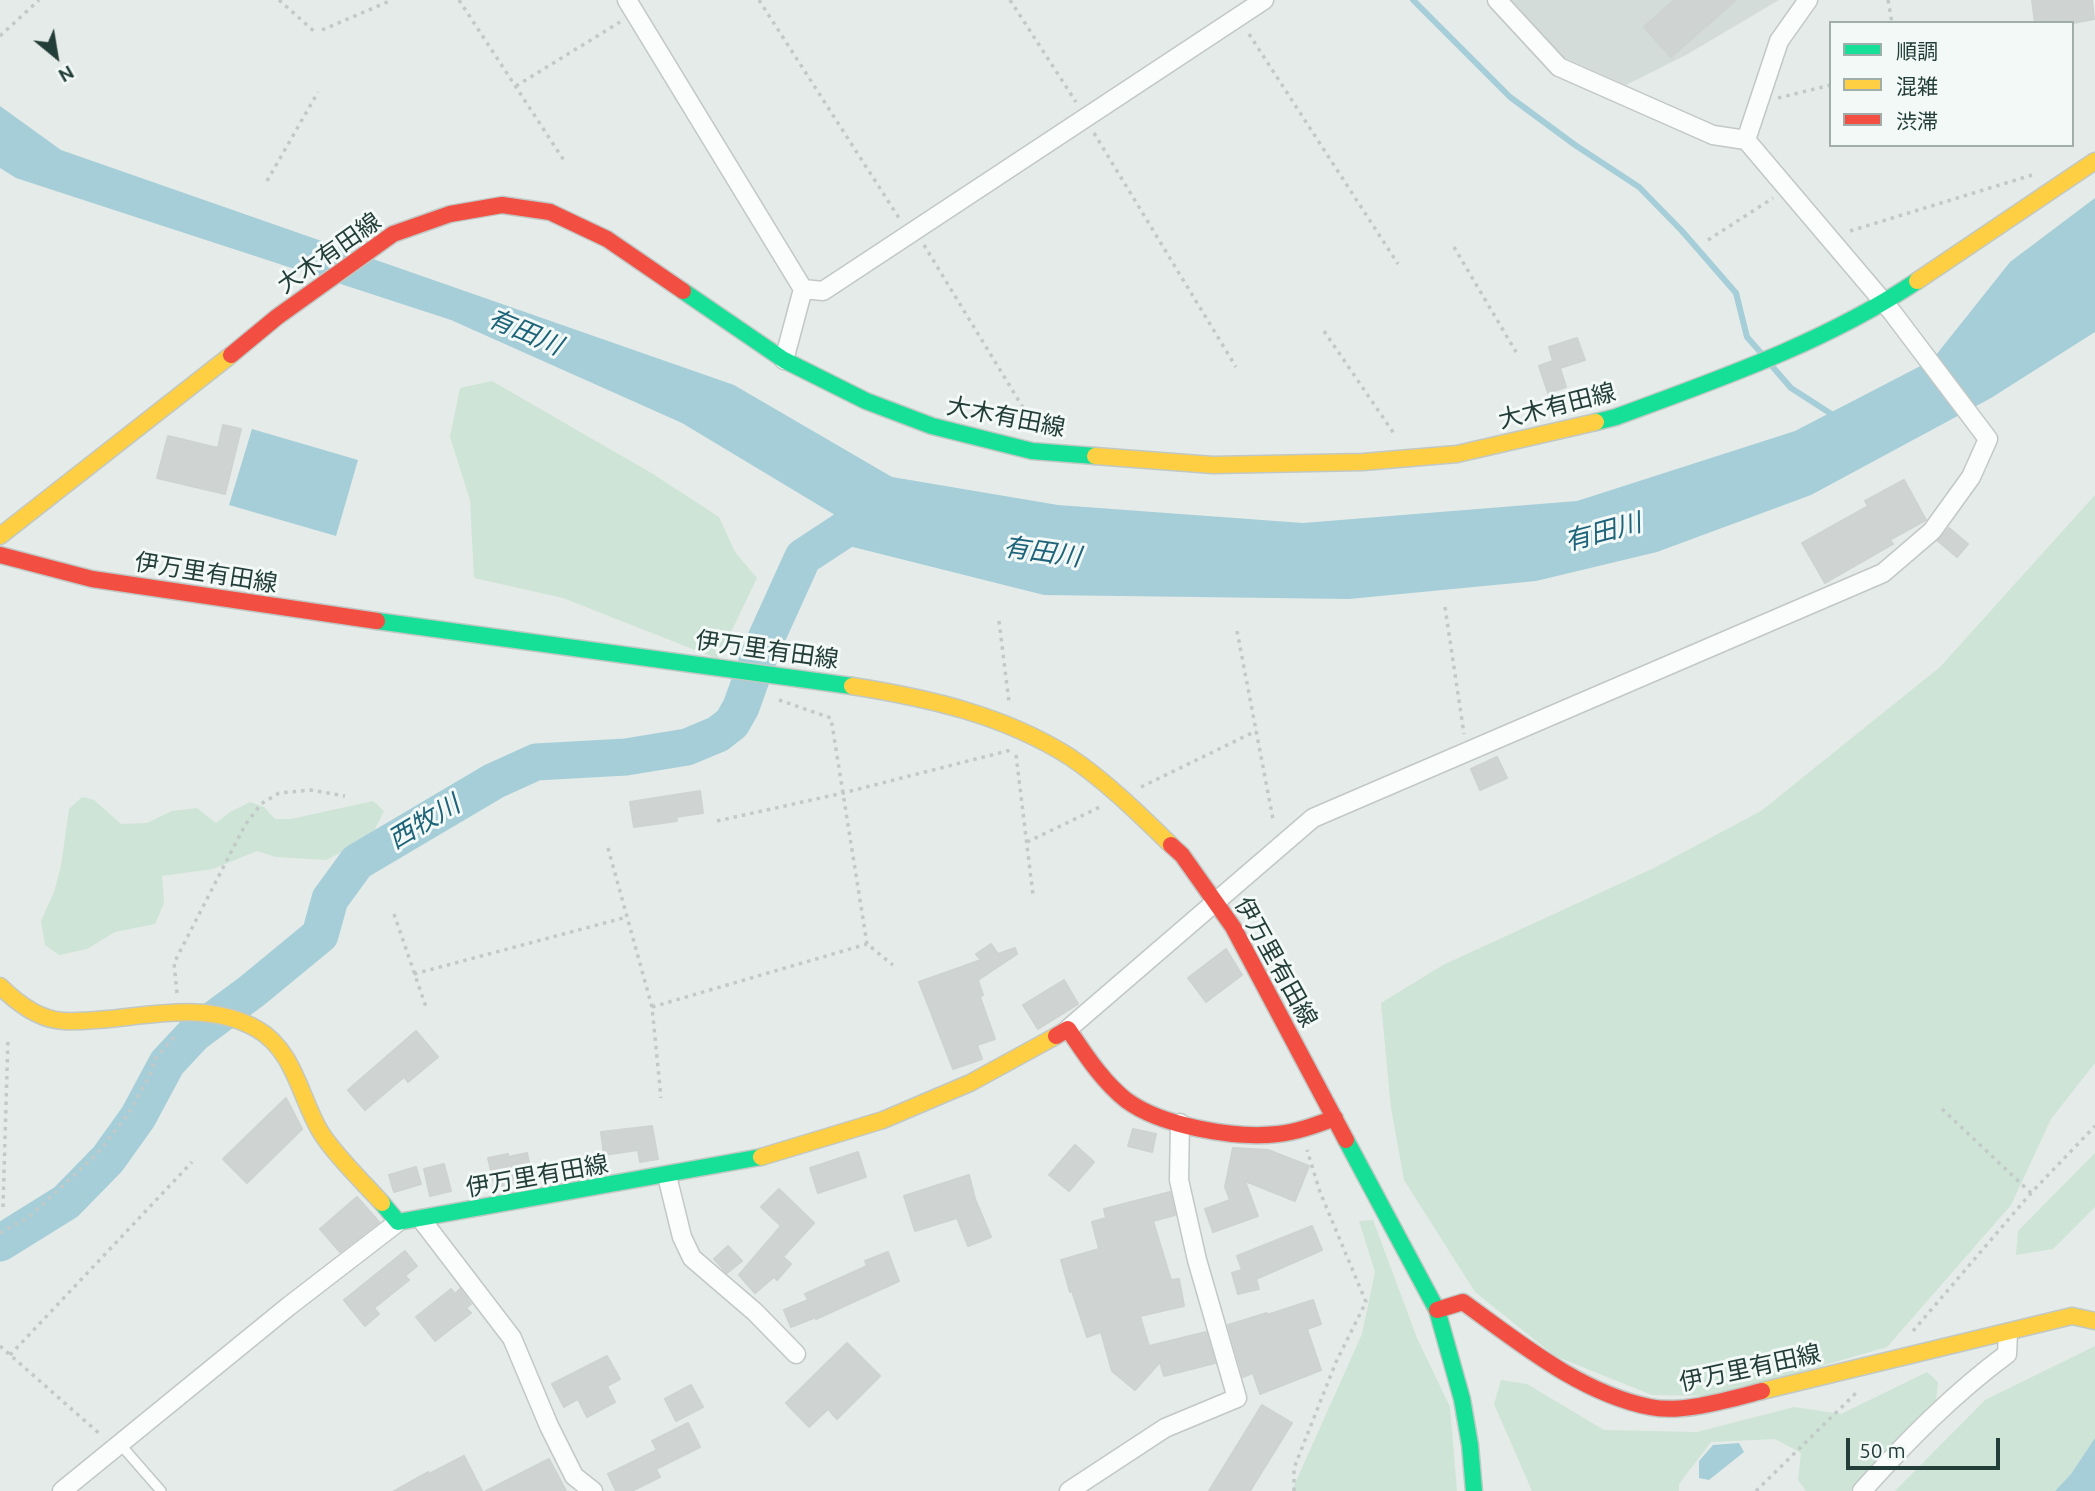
<!DOCTYPE html>
<html>
<head>
<meta charset="utf-8">
<style>
  body { margin:0 }
  #map { position:relative; width:2095px; height:1491px; overflow:hidden; background:#e5ebe8; font-family:Ubuntu,"Noto Sans JP",sans-serif }
  canvas { display:block }
  .legend { position:absolute; left:1829px; top:21px; width:245px; height:126px; box-sizing:border-box; background:#f3f9f7; border:2px solid #a0aeab; margin:0; padding:9px 12px; list-style:none; font-size:21px; color:#233e38 }
  .legend li { display:flex; align-items:center; gap:14px; height:35px }
  .legend b { width:35px; border:2px solid #a0aeab }
  .north { position:absolute; left:21px; top:21px; width:70px; height:70px; -webkit-text-stroke:5px #f3f9f7; paint-order:stroke; rotate:150deg; font-size:19px; font-weight:700; line-height:28px; text-align:center; color:#233e38 }
  .north::after { content:''; display:block; margin:auto; width:24px; height:32px; background:#233e38; clip-path:polygon(50% 0,100% 100%,50% 72%,0 100%) }
  .scale { position:absolute; left:1846px; top:1438px; width:154px; height:32px; box-sizing:border-box; border:4px solid #233e38; border-top:0; padding-left:9px; font-size:21px; line-height:24px; white-space:nowrap; color:#233e38; -webkit-text-stroke:5px #f3f9f7; paint-order:stroke }
</style>
</head>
<body>
<div id="map">
<canvas width="2095" height="1491"></canvas>
<ul class="legend">
<li><b style="height:9px;background:#16e098"></b>順調</li>
<li><b style="height:9px;background:#ffcf43"></b>混雑</li>
<li><b style="height:9px;background:#f24e42"></b>渋滞</li>
</ul>
<div class="north">N</div>
<div class="scale">50 m</div>
</div>
<script>
const g = document.querySelector('canvas').getContext('2d');
g.lineJoin = 'round';
function fillPath(path, color) { g.fillStyle = color; g.fill(path, 'evenodd'); }
function trace(path, color, width, dash) { g.strokeStyle = color; g.lineWidth = width; g.lineCap = dash ? 'butt' : 'round'; g.setLineDash(dash || []); g.stroke(path); }
function drawText(font, color, halo, rows, align = 'center') {
  g.font = font + ' Ubuntu,"Noto Sans JP",sans-serif'; g.lineWidth = 6; g.setLineDash([]); g.textBaseline = 'middle'; g.strokeStyle = halo; g.fillStyle = color; for (const [text, x, y, turn = 0] of rows) {
    g.save(); g.translate(x, y); g.rotate((+turn || 0) * Math.PI / 180); g.textAlign = isNaN(turn) ? turn : align; if (halo) g.strokeText(text, 0, 0); g.fillText(text, 0, 0); g.restore();
  }
}
const built = new Path2D(`
  M1509,0H1779L1686,55L1626,85L1563,57Z`);
const green = new Path2D(`
  M492,381L653,474L719,517L735,552L757,578L718,659L563,598L474,578L470,500L450,437L460,388Z
  M2095,495V1063L2051,1119L2011,1205L1887,1347L1717,1396L1652,1395L1555,1356L1475,1292L1404,1180L1391,1108L1381,1003L1443,965L1654,868L1761,811L1940,667Z
  M82,797L94,800L121,824L147,823L172,811L197,808L216,823L230,812L250,802L264,807L275,819H291L373,801L384,811L371,837L326,860L276,857L257,851L213,869L162,876L164,903L155,924L115,932L87,949L59,955L45,945L41,921L54,892L61,866L69,809Z
  M2095,1153V1207L2053,1249L2016,1255L2018,1231Z
  M1373,1220L1417,1338L1450,1407L1457,1491H1295L1293,1488L1362,1334L1375,1272L1359,1221Z
  M2095,1346V1438L2071,1474L2055,1491H1895L1985,1400Z
  M1927,1372L1938,1382L1936,1401L1850,1491H1806L1798,1480L1801,1453L1775,1439L1711,1442L1679,1484V1491H1532L1494,1404L1501,1380L1527,1384L1604,1430L1697,1432L1794,1407L1841,1414Z`);
const water = new Path2D(`
  M0,106L61,150L734,385L892,477L1058,505L1303,523L1577,501L1795,431L1932,360L2010,262L2095,198V332L1991,398L1811,495L1657,552L1536,581L1349,599L1044,595L829,541L835,515L682,423L451,320L16,178L0,168Z
  M252,429L358,460L336,536L229,505Z
  M2095,1438V1491H2055L2071,1474Z
  M1739,1443L1744,1452L1709,1480L1699,1478V1461L1713,1445Z`);
const stream = new Path2D(`
  M1413,0L1510,97L1575,145L1639,187L1682,231L1736,293L1747,337L1762,354
  M1771,365L1791,388L1836,417`);
const river = new Path2D(`
  M0,1243L66,1202L108,1159L138,1117L167,1063L194,1034L252,991L320,935L330,899L357,862L494,781L536,762L626,757L687,747L718,734L732,723L741,707L764,643L803,557L873,511`);
const building = new Path2D(`
  M1674,0H1736L1671,57L1644,27Z
  M2032,0H2092L2094,19L2073,23H2035Z
  M1577,338L1585,360L1560,368L1566,387L1548,393L1539,366L1553,361L1549,347Z
  M223,425L241,429L225,494L157,478L168,436L218,448Z
  M1904,480L1926,520L1890,540L1893,544L1825,583L1802,543L1868,506L1865,501Z
  M1949,528L1968,544L1957,557L1938,541Z
  M1497,757L1507,778L1480,790L1471,769Z
  M700,791L703,813L676,817L677,821L634,827L630,802Z
  M991,944L998,954L1015,948L1017,954L978,980L983,995L980,997L995,1039L977,1045L982,1059L953,1069L919,982L981,960L976,954Z
  M1226,949L1242,975L1206,1002L1188,978Z
  M1064,980L1078,1004L1038,1029L1023,1005Z
  M416,1031L438,1057L408,1082L404,1077L365,1110L348,1090Z
  M286,1098L302,1129L247,1183L223,1159Z
  M652,1126L658,1159L640,1162L638,1150L604,1155L601,1132Z
  M1133,1129L1156,1134L1152,1152L1128,1146Z
  M1075,1145L1094,1162L1069,1191L1049,1175Z
  M1233,1148L1268,1150L1309,1166L1295,1201L1245,1181L1258,1216L1213,1232L1205,1209L1230,1200L1225,1187Z
  M858,1152L866,1177L818,1193L810,1168Z
  M527,1153L532,1175L513,1179L514,1183L495,1187L488,1158L508,1154V1157Z
  M444,1164L451,1191L430,1196L424,1169Z
  M416,1167L421,1184L394,1192L389,1175Z
  M969,1175L975,1199L991,1237L968,1246L957,1218L915,1231L904,1196Z
  M779,1189L814,1223L783,1257L791,1264L777,1280L774,1277L755,1293L739,1275L781,1226L761,1207Z
  M1170,1192L1175,1215L1153,1221L1171,1280L1179,1279L1184,1306L1140,1316L1149,1346L1206,1332L1215,1363L1164,1376L1160,1362L1135,1390L1112,1371L1101,1332L1087,1337L1072,1291L1070,1292L1061,1260L1099,1249L1092,1222L1106,1218L1104,1209Z
  M357,1197L379,1222L340,1252L320,1229Z
  M1312,1226L1322,1250L1256,1279L1259,1289L1238,1294L1232,1273L1242,1270L1237,1256Z
  M728,1246L742,1261L727,1273L714,1259Z
  M405,1251L417,1266L405,1276L409,1280L374,1308L379,1314L365,1326L344,1300Z
  M888,1252L899,1281L816,1319V1317L791,1327L784,1310L808,1300L805,1294L867,1266L865,1261Z
  M451,1289L455,1294L460,1289L471,1304L466,1308L471,1313L435,1341L416,1317Z
  M1313,1300L1321,1324L1307,1329L1321,1370L1260,1394L1253,1373L1243,1377L1228,1325L1267,1313V1315Z
  M847,1343L880,1376L837,1419L828,1409L809,1427L786,1403Z
  M607,1356L620,1379L607,1386L615,1402L587,1417L578,1399L564,1407L552,1384Z
  M691,1385L703,1407L676,1421L665,1399Z
  M1262,1405L1292,1423L1250,1491H1209Z
  M688,1423L700,1447L656,1469L660,1477L632,1491H616L608,1474L657,1450L652,1441Z
  M464,1456L482,1491H394L428,1472L429,1474Z
  M549,1459L566,1491H486Z`);
const path = new Path2D(`
  M279,0L316,33
  M459,0L565,162
  M759,0L899,218
  M1010,0L1076,102
  M1888,0L1892,23
  M322,30L392,0
  M1249,34L1398,264
  M0,36L39,0
  M516,86L620,22
  M1778,98L1831,85
  M1094,133L1236,367
  M267,181L318,92
  M1850,231L2032,175
  M1708,240L1773,198
  M924,245L1025,411
  M1454,247L1516,352
  M1324,331L1395,435
  M1445,607L1464,734
  M999,621L1009,702
  M1237,631L1273,819
  M779,700L831,718L867,944L893,965
  M1016,755L1033,895
  M1141,787L1256,731
  M717,821L843,793L1011,750
  M1027,842L1100,807
  M608,848L652,1007L661,1098
  M394,914L427,1010
  M414,974L627,917
  M177,993L174,963L245,825L261,804L279,793L311,790L345,796
  M652,1007L867,944
  M1942,1109L2031,1193
  M3,1207L8,1038
  M0,1233L29,1217L97,1154L129,1113L150,1075L155,1059L175,1036
  M1913,1331L2031,1193L2095,1126
  M0,1346L101,1435
  M10,1355L192,1162
  M1294,1491V1468L1336,1362L1366,1302L1320,1192L1307,1150
  M1756,1491L1856,1393`);
const lane = new Path2D(`
  M120,1444L161,1491`);
const street = new Path2D(`
  M627,0L803,289L784,360
  M1746,140L1779,41L1808,0
  M803,289L823,291L1264,0
  M1068,1029L1313,818L1883,573L1932,531L1971,477L1988,439L1892,312L1746,140L1713,135L1559,67L1497,0
  M667,1176L682,1237L692,1258L755,1312L796,1354
  M421,1219L512,1338L549,1426L574,1476L593,1491
  M62,1491L289,1306L398,1222
  M1069,1491L1165,1428L1237,1398L1197,1260L1179,1180L1180,1123
  M1862,1491C1907,1441 1953,1394 2007,1354L2008,1333`);
const fast = new Path2D(`
  M683,291L784,360L866,401L932,426L1032,451L1095,456
  M1596,422L1616,417C1719,379 1826,342 1917,281
  M377,621L852,686
  M1346,1140L1437,1310L1462,1399L1470,1445L1474,1491
  M382,1203L398,1222L761,1157`);
const slow = new Path2D(`
  M1917,281L2095,161
  M1095,456L1213,465L1363,462L1457,454L1596,422
  M0,536L231,355
  M852,686C928,698 1004,715 1070,757C1107,782 1139,814 1171,845
  M0,986C17,1003 39,1020 64,1021C127,1024 198,995 257,1029C294,1050 300,1097 320,1131C333,1153 364,1183 382,1203
  M761,1157L883,1120L970,1083L1056,1036
  M1762,1391L2072,1316L2095,1321`);
const jam = new Path2D(`
  M231,355L277,317L393,234L450,214L502,205L550,212L607,239L683,291
  M0,555L92,579L377,621
  M1171,845L1182,855L1233,927L1346,1140
  M1056,1036L1068,1029C1085,1054 1102,1081 1126,1100C1161,1126 1235,1139 1278,1134C1297,1132 1316,1125 1335,1118
  M1437,1310L1463,1302C1520,1343 1580,1393 1650,1407C1681,1414 1731,1399 1762,1391`);
const streetNames = [
  ["大木有田線",329,253,-35],
  ["大木有田線",1557,406,-14],
  ["大木有田線",1006,417,11],
  ["伊万里有田線",206,573,9],
  ["伊万里有田線",767,650,8],
  ["伊万里有田線",1276,962,61],
  ["伊万里有田線",537,1176,-10],
  ["伊万里有田線",1750,1368,-12]
];
const waterNames = [
  ["有田川",525,332,23],
  ["有田川",1603,532,-15],
  ["有田川",1042,552,8],
  ["西牧川",424,822,-31]
];
fillPath(built, '#d3dcd8');
fillPath(green, '#cee4d6');
fillPath(water, '#a6ced8');
trace(stream, '#a6ced8', 6);
trace(river, '#a6ced8', 37);
fillPath(building, '#cfd4d2');
trace(building, '#ced3d1', 2);
trace(lane, '#c2c8c5', 12);
trace(street, '#c2c8c5', 21);
trace(fast, '#c0c8c5', 19);
trace(slow, '#c0c8c5', 19);
trace(jam, '#c0c8c5', 19);
trace(path, '#c1cac8', 3.5, [3.5, 5]);
trace(lane, '#fbfcfc', 9);
trace(street, '#fbfcfc', 18);
trace(fast, '#16e098', 16);
trace(slow, '#ffcf43', 16);
trace(jam, '#f24e42', 16);
drawText('24px', '#233e38', '#f3f9f7', streetNames);
drawText('italic 26px', '#1d637a', '#f3f9f7', waterNames);
</script>
</body>
</html>
